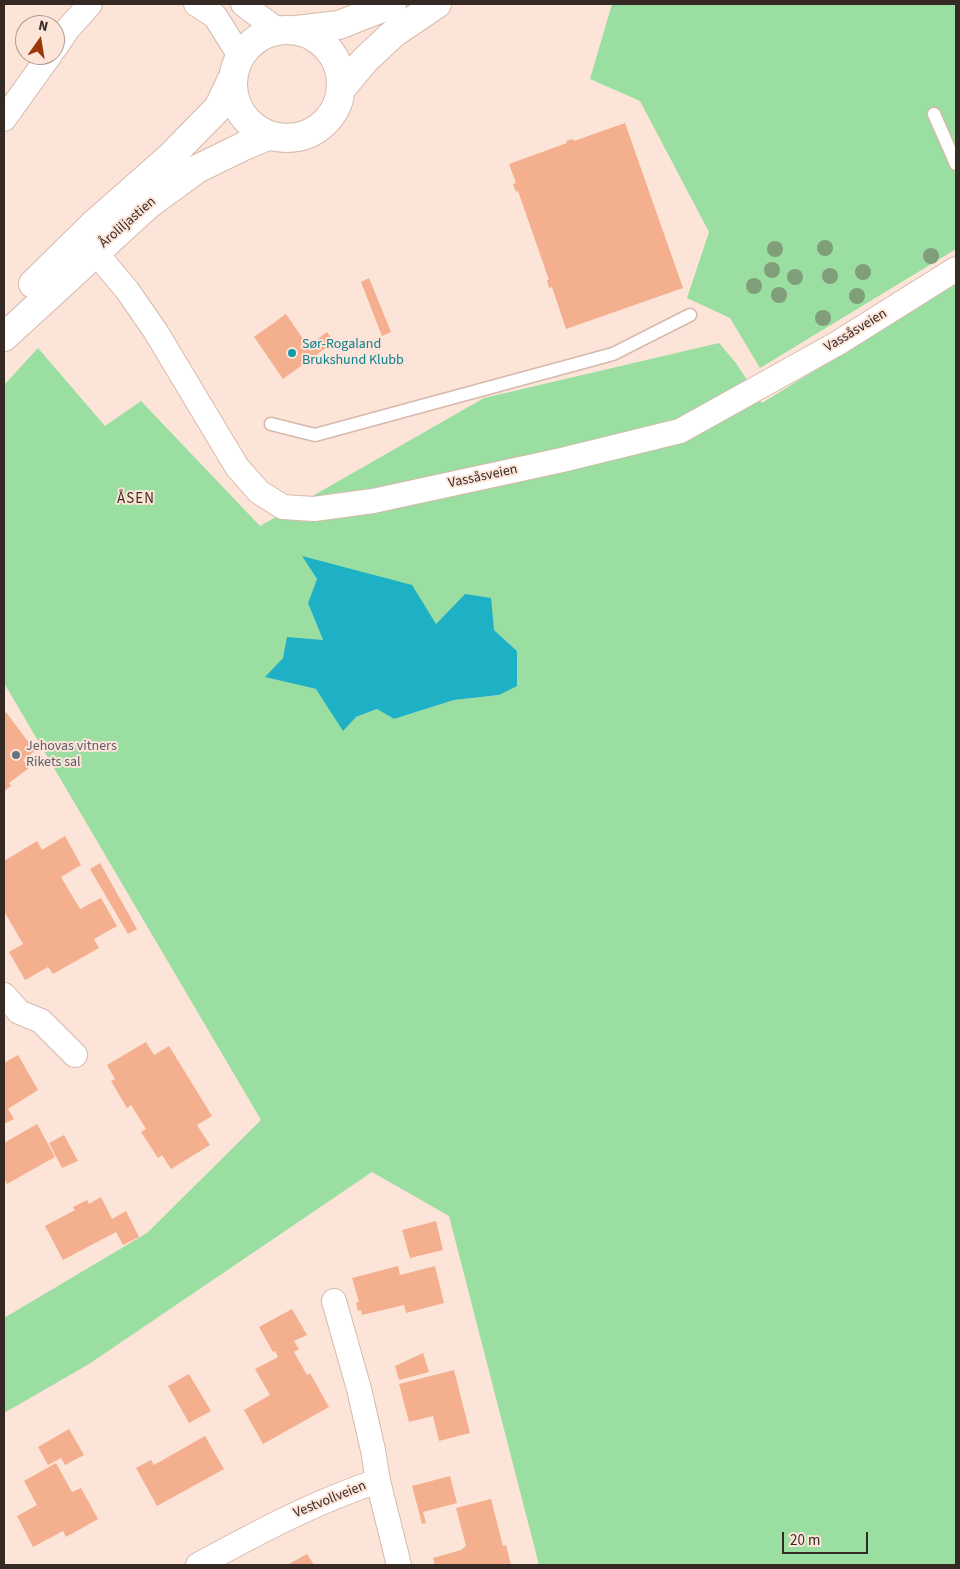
<!DOCTYPE html>
<html>
<head>
<meta charset="utf-8">
<style>
  body { margin:0 }
  #map { position:relative; width:960px; height:1569px; overflow:hidden; background:#fde4d9; font-family:"Source Sans 3",sans-serif }
  canvas { display:block }
  .frame { position:absolute; inset:0; border:5px solid #352924; pointer-events:none }
  .north { position:absolute; left:15px; top:15px; width:50px; height:50px; box-sizing:border-box; background:#fde4d9; border:1px solid #ad9991; border-radius:50%; rotate:13deg; font-size:14px; font-weight:700; line-height:20px; text-align:center; color:#352924 }
  .north::after { content:''; display:block; margin:auto; width:18px; height:22px; background:#9c3708; clip-path:polygon(50% 0,100% 100%,50% 72%,0 100%) }
  .scale { position:absolute; left:782px; top:1532px; width:86px; height:22px; box-sizing:border-box; border:2px solid #352924; border-top:0; padding-left:6px; font-size:15px; line-height:18px; white-space:nowrap; color:#352924; -webkit-text-stroke:4px #fde4d9; paint-order:stroke }
</style>
</head>
<body>
<div id="map">
<canvas width="960" height="1569"></canvas>
<div class="frame"></div>
<div class="north">N</div>
<div class="scale">20 m</div>
</div>
<script>
const g = document.querySelector('canvas').getContext('2d');
g.lineJoin = 'round';
function fillPath(path, color) { g.fillStyle = color; g.fill(path, 'evenodd'); }
function trace(path, color, width, dash) { g.strokeStyle = color; g.lineWidth = width; g.lineCap = dash ? 'butt' : 'round'; g.setLineDash(dash || []); g.stroke(path); }
function drawText(font, color, halo, rows, align = 'center') {
  g.font = font + ' "Source Sans 3",sans-serif'; g.lineWidth = 4; g.setLineDash([]); g.textBaseline = 'middle'; g.strokeStyle = halo; g.fillStyle = color; for (const [text, x, y, turn = 0] of rows) {
    g.save(); g.translate(x, y); g.rotate((+turn || 0) * Math.PI / 180); g.textAlign = isNaN(turn) ? turn : align; if (halo) g.strokeText(text, 0, 0); g.fillText(text, 0, 0); g.restore();
  }
}
const green = new Path2D(`
  M612,4H956V249L760,368L730,318L687,298L709,232L640,101L590,79Z
  M956,283V1565H539L449,1216L372,1172L89,1364L4,1413V1318L147,1233L261,1120L4,683V385L38,348L105,426L141,401L260,526L484,398L719,343L736,363L762,403ZM303,557L436,624L465,594L494,630L517,651L499,695L454,700L394,719L377,709L356,717L316,689L266,677L283,658L323,640L308,603L317,579Z`);
const water = new Path2D(`
  M302,556L412,585L436,624L465,594L491,598L494,630L517,651V686L499,695L454,700L394,719L377,709L356,717L343,731L316,689L265,677L283,658L287,637L323,640L308,603L317,579Z`);
const building = new Path2D(`
  M625,123L683,288L566,329L552,287L549,288L547,280H549L518,191L516,192L513,184L516,183L509,164L567,143L566,141L573,139L574,141Z
  M369,278L391,332L382,336L361,282Z
  M286,314L308,346L327,332L334,342L283,379L254,337Z
  M6,712L35,751L23,760L29,768L9,783L11,786L4,791V714Z
  M65,836L81,865L61,877L80,909L101,898L117,926L94,939L99,948L53,974L48,967L25,980L9,952L23,944L4,911V861L37,841L42,850Z
  M100,863L137,929L128,934L90,869Z
  M146,1042L154,1055L169,1046L212,1116L197,1125L210,1145L171,1169L162,1155L158,1158L141,1132L146,1129L131,1105L127,1108L111,1081L115,1079L107,1065Z
  M18,1055L38,1090L8,1109L14,1119L4,1124V1063Z
  M37,1124L55,1157L7,1184L4,1179V1143Z
  M64,1135L78,1161L62,1168L49,1143Z
  M101,1197L112,1219L126,1211L139,1237L123,1245L116,1232L63,1260L45,1226L75,1210L73,1207L87,1200L89,1204Z
  M436,1221L443,1250L410,1258L402,1230Z
  M398,1266L400,1275L435,1266L444,1303L406,1313L404,1305L362,1315L361,1310L358,1311L356,1303L359,1302L352,1278Z
  M292,1309L307,1335L294,1341L299,1349L294,1352L307,1375L310,1373L329,1407L263,1444L244,1410L270,1395L255,1369L278,1357L275,1351L273,1352L259,1327Z
  M423,1353L429,1372L399,1380L395,1366Z
  M454,1370L470,1433L439,1441L433,1416L409,1422L399,1384Z
  M189,1374L211,1411L189,1423L168,1386Z
  M69,1429L84,1455L65,1465L61,1458L48,1465L38,1447Z
  M205,1436L224,1469L157,1506L136,1468L151,1460L154,1465Z
  M56,1463L72,1492L81,1488L98,1519L66,1537L63,1531L33,1547L17,1516L37,1505L24,1481Z
  M450,1476L457,1503L423,1512L426,1523L422,1524L412,1486Z
  M491,1499L503,1546L506,1545L511,1565H435L433,1558L461,1550L466,1546L456,1508Z
  M307,1554L314,1565H287Z`);
const lane = new Path2D(`
  M934,114L956,164
  M271,424L315,435L613,354L690,315`);
const street = new Path2D(`
  M196,4L215,16L240,56
  M243,4L277,30
  M55,48L67,30L90,4
  M4,119L50,55
  M95,252L127,290L156,332L237,467L259,492L283,507L314,509L373,501L562,460L680,431L838,343L956,269
  M4,995L19,1012L41,1021L75,1055
  M334,1301L359,1389L373,1450L378,1481L399,1565
  M198,1565C257,1533 314,1502 378,1481`);
const secondary = new Path2D(`
  M296,30L339,25L392,4
  M233 84a54 54 0 1 1 108 0a54 54 0 1 1-108 0Z
  M341,89L365,60L394,33L437,4
  M33,284L94,224L170,157L218,108L232,79
  M4,337L148,205L197,169L244,146L270,135`);
const trees = [
  [825,248],
  [775,249],
  [931,256],
  [772,270],
  [863,272],
  [830,276],
  [795,277],
  [754,286],
  [779,295],
  [857,296],
  [823,318]
];
const markers = [
  [292,353,5,"#0f9aa8"],
  [16,755,5,"#6b7280"]
];
const streetNames = [
  ["Åroliljastien",128,223,-41],
  ["Vassåsveien",856,331,-31],
  ["Vassåsveien",483,477,-12],
  ["Vestvollveien",330,1500,-22]
];
const cultureNames = [
  ["Sør-Rogaland",302,345],
  ["Brukshund Klubb",302,361]
];
const worshipNames = [
  ["Jehovas vitners",26,747],
  ["Rikets sal",26,763]
];
const neighbourhoodNames = [
  ["ÅSEN",136,500]
];
fillPath(green, '#9adea1');
fillPath(water, '#1eb0c5');
fillPath(building, '#f4af8f');
trace(lane, '#d6b9ab', 15);
trace(street, '#d6b9ab', 26);
trace(secondary, '#d6b9ab', 30);
trace(lane, '#fff', 12);
trace(street, '#fff', 24);
trace(secondary, '#fff', 28);
g.fillStyle = '#809e79';
for (const [x, y] of trees) { g.beginPath(); g.arc(x, y, 8, 0, 2 * Math.PI); g.fill(); }
for (const [x, y, r, color] of markers) { const dot = new Path2D(); dot.arc(x, y, r, 0, 2 * Math.PI); g.fillStyle = color; g.fill(dot); trace(dot, '#fde4d9', 2); }
drawText('14px', '#352924', '#fde4d9', streetNames);
drawText('14px', '#0d838f', '#fde4d9', cultureNames, 'left');
drawText('14px', '#5b616d', '#fde4d9', worshipNames, 'left');
g.letterSpacing = '1px';
drawText('15px', '#442d22', '#fde4d9', neighbourhoodNames);
g.letterSpacing = '0px';
</script>
</body>
</html>
